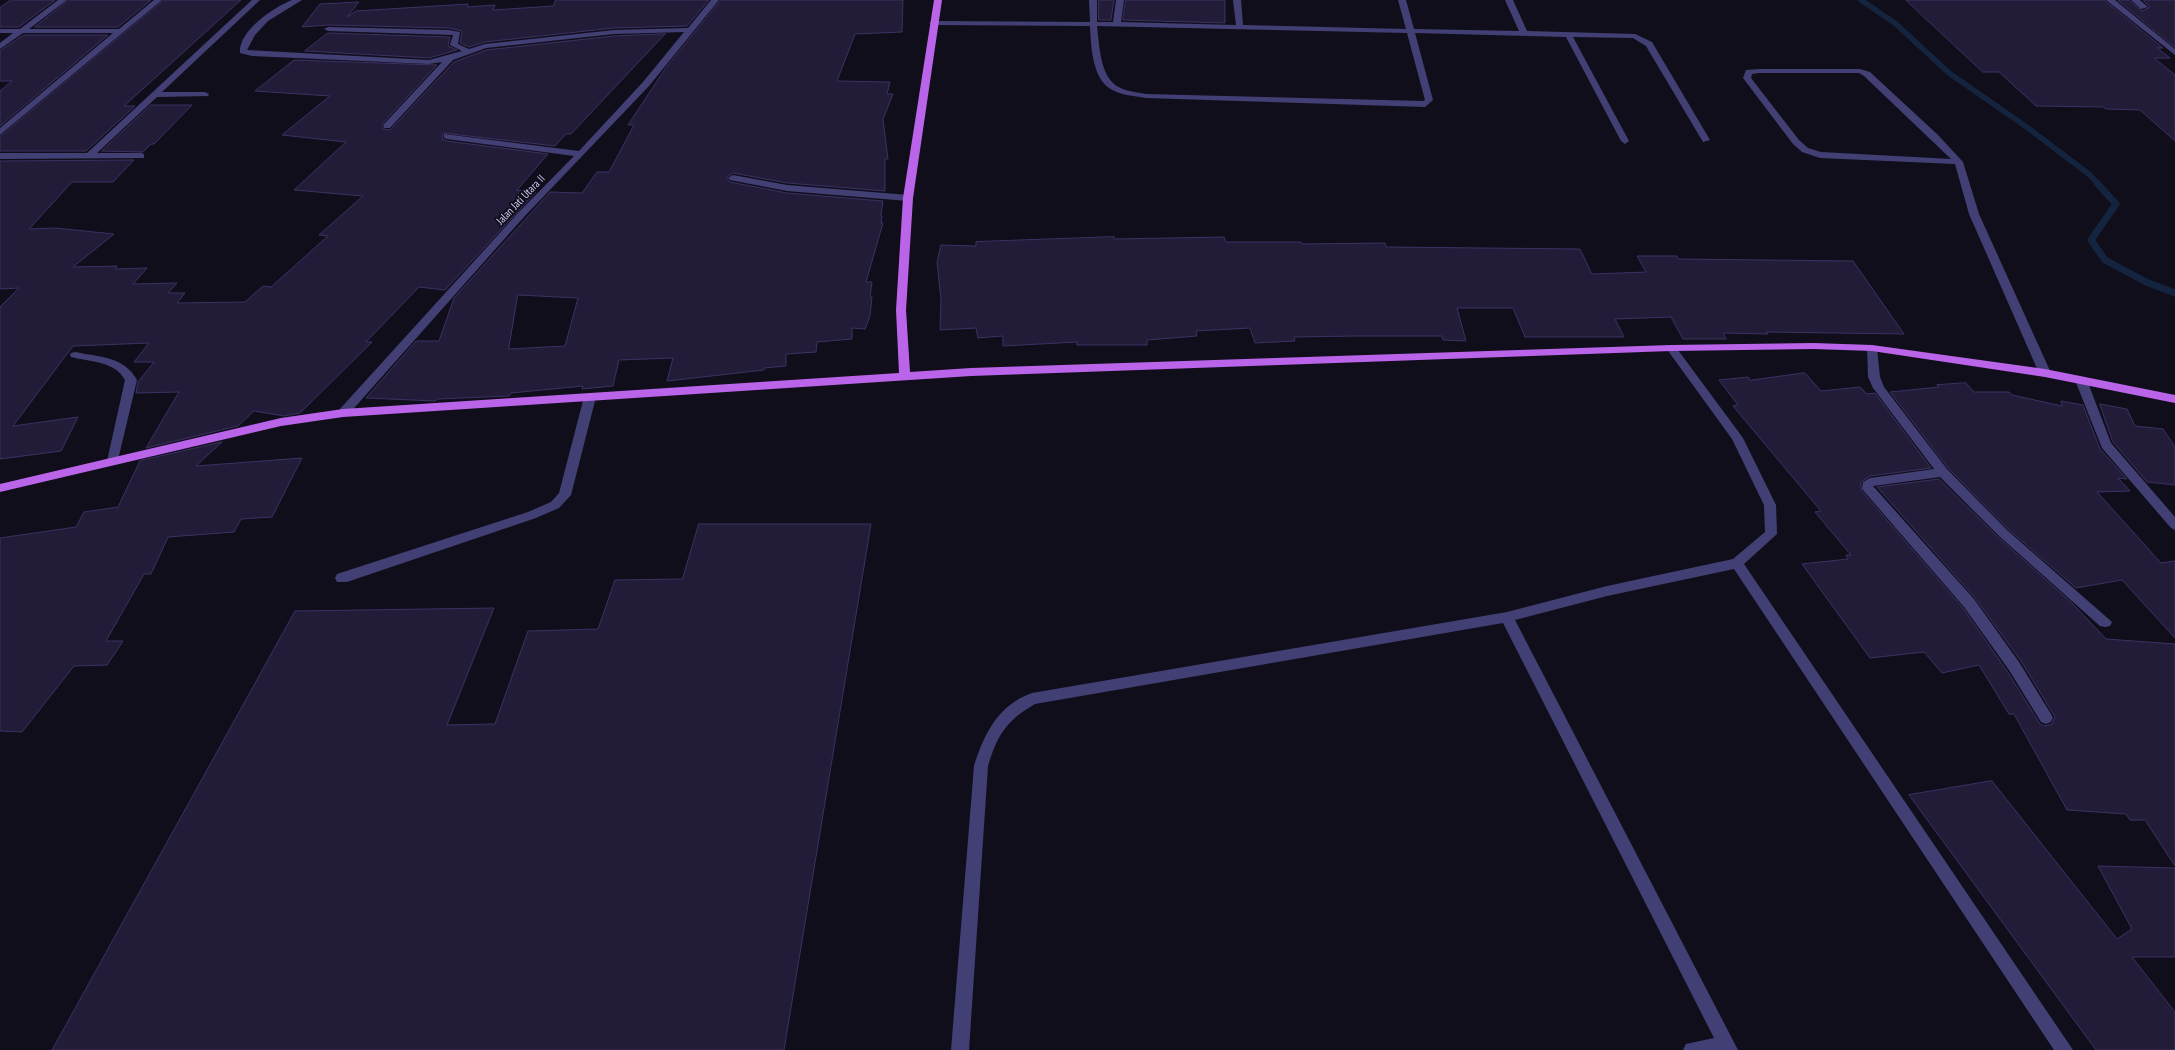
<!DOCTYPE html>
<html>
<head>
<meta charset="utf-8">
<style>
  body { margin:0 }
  canvas { display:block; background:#100e1b }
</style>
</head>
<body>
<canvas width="2175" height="1050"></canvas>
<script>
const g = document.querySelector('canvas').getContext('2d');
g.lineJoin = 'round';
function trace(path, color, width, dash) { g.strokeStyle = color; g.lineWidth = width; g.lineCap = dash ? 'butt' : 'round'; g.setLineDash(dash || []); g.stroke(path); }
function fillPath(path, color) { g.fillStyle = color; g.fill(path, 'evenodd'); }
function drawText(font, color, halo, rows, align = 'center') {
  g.font = font + ' "PT Sans Narrow",sans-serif'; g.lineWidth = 4; g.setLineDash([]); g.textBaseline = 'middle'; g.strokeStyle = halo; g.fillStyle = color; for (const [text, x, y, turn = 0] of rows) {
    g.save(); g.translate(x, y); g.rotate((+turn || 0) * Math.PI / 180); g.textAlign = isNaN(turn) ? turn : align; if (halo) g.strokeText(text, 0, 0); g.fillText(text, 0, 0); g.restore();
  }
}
const streamFar1 = new Path2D(`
  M1861,0L1896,24L1949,73L2028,128L2090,175L2098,184`);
const stream = new Path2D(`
  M2097,183L2116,204L2091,240L2105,260L2146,282L2175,293`);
const building = new Path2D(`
  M11,0H55L19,27H0V8Z
  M69,0H151L118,27H35Z
  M164,0H241L124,106H135L86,151H0V137Z
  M556,0H709L687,26L614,28L485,42L469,47L460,43L462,31L449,28L328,25L302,27L320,4L359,2L347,17L356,11L468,4L467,7L495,5L493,10L553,6Z
  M721,0H903L902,32L855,34L837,81L890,82L887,94H893L883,119L888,159H885V191L787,183L733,173L726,178L730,182L787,193L883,201L881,216H882L881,223H883L866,282H872L870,297H872L870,316L865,329L852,328V339L817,342L816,352L786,354V366L764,368V370L667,381L673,358L619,360L613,386L582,389L583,386L511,393L509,396L438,399L435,401L366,398L416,341H439L454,298L550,192L582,193L597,172H609L634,125H628L665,69ZM518,295L578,298L565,346L509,349Z
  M1099,0H1114L1111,20H1099Z
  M1126,0H1225V23L1123,20Z
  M1906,0H2104L2163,48H2157L2170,58H2154L2175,75V141L2140,110L2106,109L2103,107L2036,106L1999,72H1983Z
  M2118,0H2129L2142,11L2150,7L2143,0H2175V47Z
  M328,33L450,37L448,46L457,50L429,58L305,51Z
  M665,34L571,134H566L555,146L443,133L442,139L447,141L548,154L517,190L536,192L445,290L419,287L366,342H372L300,413L284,416L254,411L238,426L146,448L179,392L136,393L138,382L154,362H134L149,343L73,346L13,426L78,417L61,451L0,459V307L19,288L0,289V161L134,160L113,182H72L29,229L55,228L114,234L73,267L117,266L115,269L147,268L133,284L177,283L168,293H185L177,303L245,302L263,286L271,287L328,236L319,235L363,196L294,190L346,142L282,135L330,96L255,91L294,60L437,65L383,123V129L390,130L454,62L486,50L614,36Z
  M24,35H108L0,126V91L12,81H0V51Z
  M151,105H192L154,144H151L143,152L102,151Z
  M1114,237V239L1224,237L1226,242H1301L1302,244L1385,243L1386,247L1580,249L1592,274L1646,272L1637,256H1677L1678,259L1853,261L1904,334L1766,332L1768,334L1723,333L1726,339H1683L1671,317L1615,319L1624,337H1525L1513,308H1457L1466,341L1443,340L1442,336H1356L1294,337L1295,341L1255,343L1250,328L1196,331L1197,336L1147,340V345H1077V342L1003,346V336L978,338L976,328L940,330L941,300L937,262L941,245L976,246V242Z
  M1805,373L1821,391L1860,387L1867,394L1875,393L1931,468L1870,476L1861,482V490L1963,608L2007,671L2040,724L2045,726L2052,724L2055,717L2021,661L1975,598L1877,487L1939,479L1998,537L2072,603L2106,639L2175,644V866L2145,820H2130L2126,814L2067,810L2014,714H2009L1979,665L1942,673L1924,652L1870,658L1802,564L1848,559L1846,555H1851L1815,512L1821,511L1733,406L1738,405L1719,380L1748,377L1750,380Z
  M1966,383L1974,392H2009L2012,395L2062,406L2061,401L2083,405L2100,449L2127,479L2118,478L2130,491L2097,492L2161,563L2175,561V638L2122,580L2076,588L2008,529L1948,468L1890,392L1939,387L1937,385Z
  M2100,404L2127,409L2135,426L2163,429L2175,447V485L2147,482L2113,442Z
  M222,442L196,466L302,458L272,517L241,519L234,532L168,537L151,574H144L106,641H123L107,665L74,666L22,732L0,731V538L76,527L84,512L118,507L140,461Z
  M699,524H871L784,1050H52L295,611L494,608L447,725L495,724L528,631L598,629L615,580L682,579Z
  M1992,781L2117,939L2132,929L2098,866L2175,868V957H2132L2175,1012V1050H2096L1909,795Z`);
const minor = new Path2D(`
  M58,0H67L29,29H119L154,0H162L0,135V128L113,33H23L0,49V43L13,33H0V29H20Z
  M252,0H260L162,92H205L209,94L208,96L157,97L97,153H141L144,154V158L0,159V153H87Z
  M292,0H302L268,21L255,35L247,50L429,60L462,51L450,45L453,35L328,31L324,29L328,27L449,30L460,32L458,44L469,49L485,44L614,30L688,28L711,0H719L649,86L523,218L347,416L343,417L337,413L339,410L517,214L574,156L447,139L444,138V134L579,151L643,82L684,32L614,34L486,48L453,60L390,128H384V124L442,62L429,64L252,56L240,53C238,31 274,7 292,0Z
  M1089,0H1097V22H1113L1116,0H1124L1121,22L1236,25L1233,0H1241L1243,25L1406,29L1398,0H1406L1414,29L1519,31L1505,0H1513L1527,31L1635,34L1652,42L1710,140L1703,142L1646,46L1633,38L1573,37L1629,141L1625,144L1621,141L1566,37L1415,33L1433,100L1425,107L1146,98C1134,96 1119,95 1109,88C1092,76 1091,45 1090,26L933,25L929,23L933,21L1090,22ZM1097,26L1407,33L1425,100L1423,101L1146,94C1135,92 1121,91 1113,83C1100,71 1099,43 1097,26Z
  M2106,0H2115L2175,49V55Z
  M2131,0H2140L2148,7L2141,9Z
  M1759,69H1860L1870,72L1938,135L1963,162L1979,214L2051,373L2049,376H2041L2039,373L1969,214L1955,164L1820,158L1802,152L1793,144L1743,78L1746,70ZM1759,73H1859L1864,76L1951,159L1821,152L1808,148L1799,140L1751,78L1752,74Z
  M733,175L787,185L908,195L913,198L908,201L787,191L730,180L728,178Z
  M1671,345L1675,346L1743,438L1776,505L1777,534L1744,564L2073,1050H2054L1734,569L1607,596L1515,620L1738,1050H1683L1686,1044L1714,1038L1503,623L1035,704C1006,721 998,734 988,766L969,1050H951L974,766C984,734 998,705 1032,693L1507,612L1607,586L1733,559L1765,532L1764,505L1732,439L1666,348Z
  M1872,345L1877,348L1880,377L1884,387L1947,469L2007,530L2112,622L2110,626L2105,627L2100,626L1999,536L1940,477L1873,486L1974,599L2019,662L2051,714L2053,718L2051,722L2046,724L2041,722L2009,670L1964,607L1862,489L1863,482L1870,478L1934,469L1873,388L1868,377L1867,348Z
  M75,352C99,357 124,356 137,380L117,464L113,465L107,461L125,380C115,361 90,362 71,357L70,355L71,353Z
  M2081,376L2087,380L2111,443L2175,517V530L2171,528L2102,448L2075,380Z
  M590,393L596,397L571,495L559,508L536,518L347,582H337L335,578L337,574L528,512L551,502L559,493L584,397Z`);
const major = new Path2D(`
  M934,0H942L913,198L906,310L910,372L971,368L1671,345L1814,343L1872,345L2045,369L2175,395V403L2045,377L1872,351L1814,349L1671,351L971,376L343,417L281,426L0,492V484L281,418L343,409L899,373L896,310L903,198Z`);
const farStreetnames = [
  ["Jalan Jati Utara II",521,200,-46]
];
trace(streamFar1, '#14243e', 5.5);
trace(stream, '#14243e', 7);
fillPath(building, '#231c39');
trace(building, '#3c3162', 1);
fillPath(minor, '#423f74');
fillPath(major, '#ba64ea');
drawText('11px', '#d4cef8', '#100e1b', farStreetnames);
</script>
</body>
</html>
